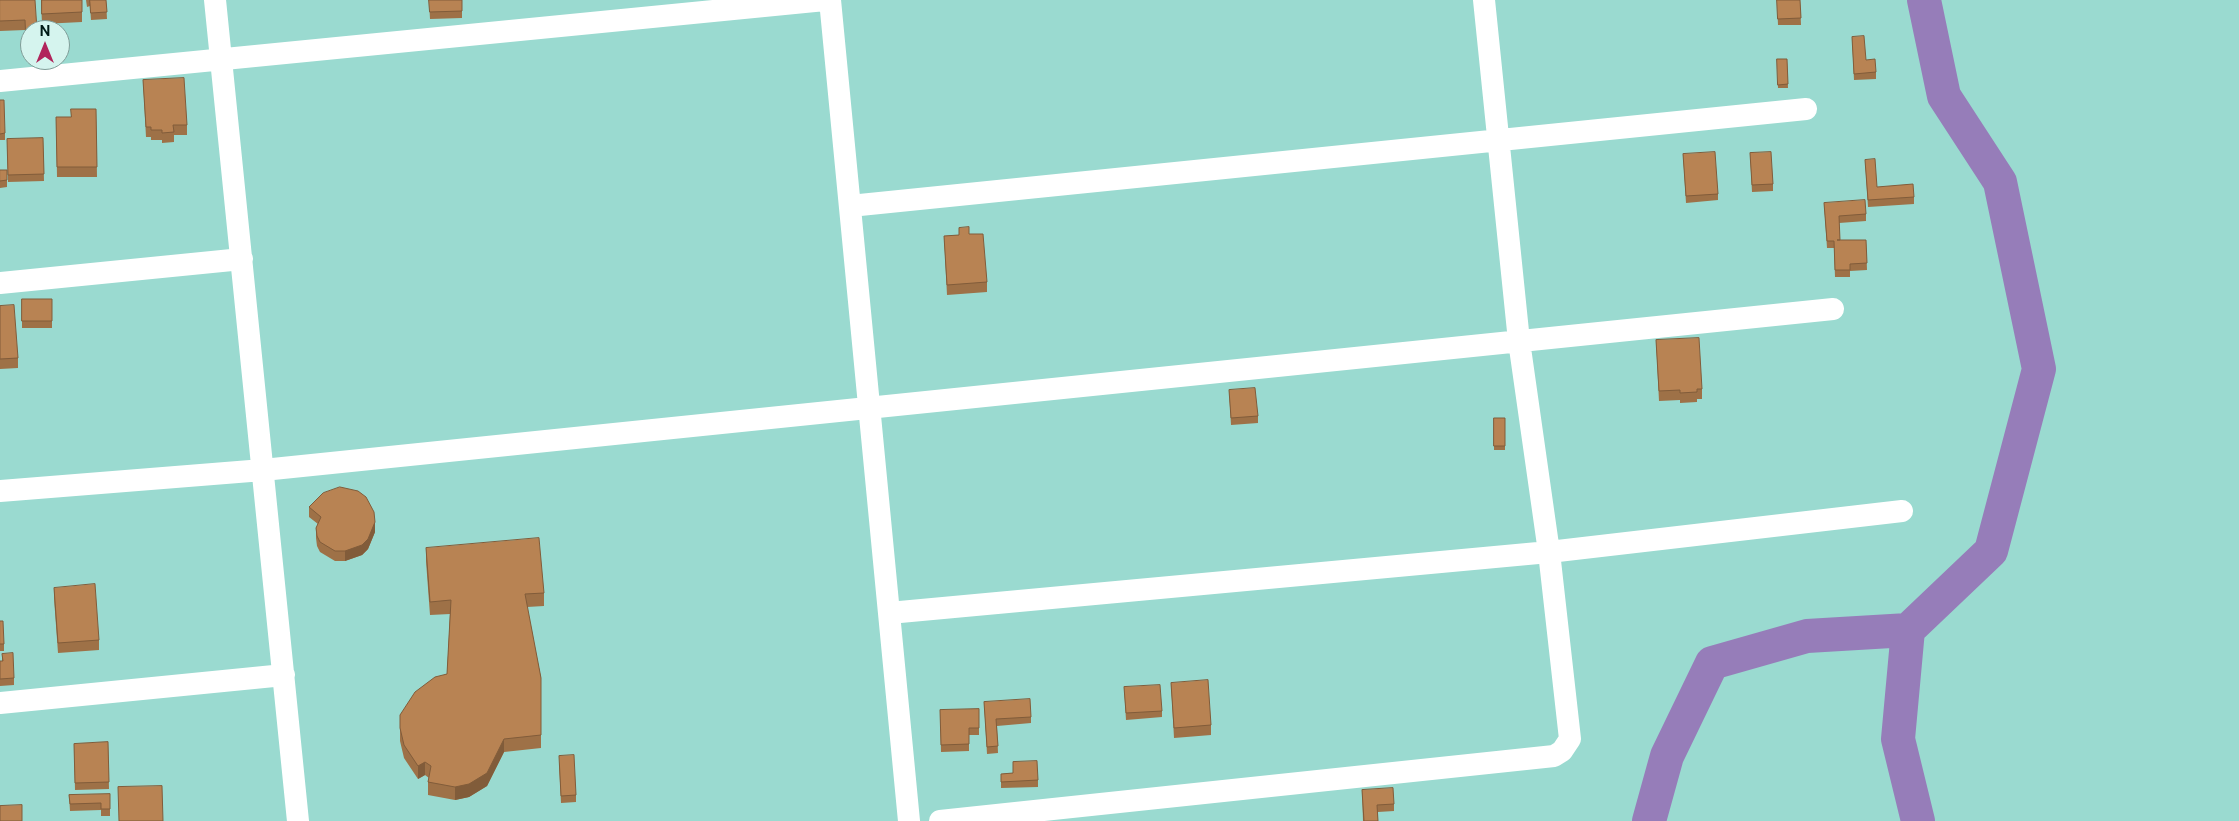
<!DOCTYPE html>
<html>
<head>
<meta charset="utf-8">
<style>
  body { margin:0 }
  #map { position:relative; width:2239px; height:821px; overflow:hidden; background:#9adad0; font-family:"Public Sans",sans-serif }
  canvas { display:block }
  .north { position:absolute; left:20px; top:20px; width:50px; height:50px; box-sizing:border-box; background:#d5f4ee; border:1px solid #809d98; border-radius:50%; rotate:0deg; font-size:14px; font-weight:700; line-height:20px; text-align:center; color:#011a16 }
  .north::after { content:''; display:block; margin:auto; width:18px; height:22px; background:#b1245b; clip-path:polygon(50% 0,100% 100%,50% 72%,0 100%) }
</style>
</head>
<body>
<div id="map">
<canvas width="2239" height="821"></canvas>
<div class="north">N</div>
</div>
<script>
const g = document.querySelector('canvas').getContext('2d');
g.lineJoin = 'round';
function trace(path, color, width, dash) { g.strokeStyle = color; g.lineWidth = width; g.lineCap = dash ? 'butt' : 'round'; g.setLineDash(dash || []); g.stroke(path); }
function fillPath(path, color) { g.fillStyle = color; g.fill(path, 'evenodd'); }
const river = new Path2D(`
  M1908,630L1898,739L1918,821
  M1649,821L1667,756L1712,663L1807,636L1908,630L1991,551L2039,369L2000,182L1944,96L1924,0`);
const minor = new Path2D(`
  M215,0L298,821
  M830,0L909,821
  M0,81L825,0
  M850,206L1806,109
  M0,283L242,259
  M0,491L263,470L1833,309
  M889,613L1549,552L1902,511
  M0,703L284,675
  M940,821L1554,756L1562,751L1570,739L1549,552L1519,341L1484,0`);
const wall = new Path2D(`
  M0,0H35L30,30V53H26L25,30L0,31Z
  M41,0H82V22L42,24Z
  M86,0H106L107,19L91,20L90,6L87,7Z
  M429,0L462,11V18L430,19Z
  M1777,0H1800L1801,25H1778Z
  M1852,37L1866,60L1876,72V79L1854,80Z
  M1777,59H1787L1788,88H1778Z
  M143,80L187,125V135H174V142L162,143V140H151V137H146Z
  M0,100L5,133V140H0Z
  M96,109L97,177H57L56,117H71Z
  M43,138L44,181L8,182L7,139Z
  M1750,153L1773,184V191L1752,192Z
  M1683,154L1718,194V200L1686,203Z
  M1865,160L1877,187L1914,197V204L1868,207Z
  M0,170H7V187L0,188Z
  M1824,203L1866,214V221L1839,223L1840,240H1866L1867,270L1850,271V277H1835L1834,248H1827Z
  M959,228L987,282V292L947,295L944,236L959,235Z
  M22,299H52V328H22Z
  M0,306L18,358V368L0,369Z
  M1656,340L1702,389V399H1697V402L1680,403V400L1659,401Z
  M1229,390L1258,416V423L1231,425Z
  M1494,418H1505V450H1494Z
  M309,507L375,532L368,549L362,555L345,561H335L320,552L317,546L316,538V528L318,524L309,517Z
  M426,548L544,593V606L527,607L541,678V748L504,752L487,786L469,797L455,800L428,795V782L429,778L425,775L418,779L404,758L400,741V715L447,674L450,614L430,615L426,561Z
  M54,588L99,640V650L58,653L54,598Z
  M0,621L4,644V651H0Z
  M2,654L14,678V685L0,686V661H2Z
  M1171,683L1211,725V735L1174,738Z
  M1124,687L1162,711V717L1126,720Z
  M984,702L1031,717V723L997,726L998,753L987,754Z
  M979,709V735H969V751L941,752L940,710Z
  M108,742L109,789L75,790L74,744Z
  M559,762L576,795V802L561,803Z
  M1013,773L1038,780V787L1001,788V774Z
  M1362,790L1394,804V811L1378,812V821H1363Z
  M110,794V816H101V810L70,811L69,795Z`);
const shadedWall = new Path2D(`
  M375,522V532L368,549L362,555L345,561V551Z
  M504,739V752L487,786L469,797L455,800V787Z
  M425,762V775L418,779V766Z`);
const building = new Path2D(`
  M0,0H35L37,30H30V43H26L25,20L0,21Z
  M42,0H82V12L42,14Z
  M90,0H106L107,12L91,13Z
  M429,0H462V11L430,12Z
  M1777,0H1800L1801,18L1778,19Z
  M1864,36L1866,60L1875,59L1876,72L1854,74L1852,37Z
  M1777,59H1787L1788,84L1778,85Z
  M184,78L187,125H173L174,132L162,133V130H151V127H146L143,80Z
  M0,100H4L5,133L0,134Z
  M71,109H96L97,167H57L56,117H71Z
  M43,138L44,174L8,175L7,139Z
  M1715,152L1718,194L1686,196L1683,154Z
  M1771,152L1773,184L1752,185L1750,153Z
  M1875,159L1877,187L1913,184L1914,197L1868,200L1865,160Z
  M0,170H7V180L0,181Z
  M1865,200L1866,214L1839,216L1840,240H1837H1866L1867,263L1850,264V270H1835L1834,241H1827L1824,203Z
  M969,227V234H983L987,282L947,285L944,236L959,235V228Z
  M22,299H52V321H22Z
  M14,305L18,358L0,359V306Z
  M1699,338L1702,389H1697V392L1680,393V390L1659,391L1656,340Z
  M1255,388L1258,416L1231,418L1229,390Z
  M1494,418H1505V446H1494Z
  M340,487L358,491L366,497L374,512L375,522L368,539L362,545L345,551H335L320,542L317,536L316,528L321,517L309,507L323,493Z
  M539,538L544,593L525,594L541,678V735L504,739L487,773L469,784L455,787L428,782L431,766L425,762L418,766L404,745L400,728V715L415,692L435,677L447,674L451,600L430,602L426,548Z
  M95,584L99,640L58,643L54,588Z
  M0,621H3L4,644H0Z
  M13,653L14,678L0,679V661H3L2,654Z
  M1208,680L1211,725L1174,728L1171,683Z
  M1160,685L1162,711L1126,713L1124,687Z
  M1030,699L1031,717L996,719L998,746L987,747L984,702Z
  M979,709V728H969V744L941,745L940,710Z
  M108,742L109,782L75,783L74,744Z
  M574,755L576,795L561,796L559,756Z
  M1037,761L1038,780L1001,782V774L1013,773V762Z
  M162,786L163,821H119L118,787Z
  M1393,788L1394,804L1377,805L1378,821H1364L1362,790Z
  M110,794V809H101V803L70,804L69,795Z
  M22,805V821H0V806Z`);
trace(river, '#967db9', 34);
trace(minor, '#fff', 22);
fillPath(wall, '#9e7147');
fillPath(shadedWall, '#815c3a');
fillPath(building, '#b88353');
trace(building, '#815c3a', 1);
</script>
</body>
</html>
